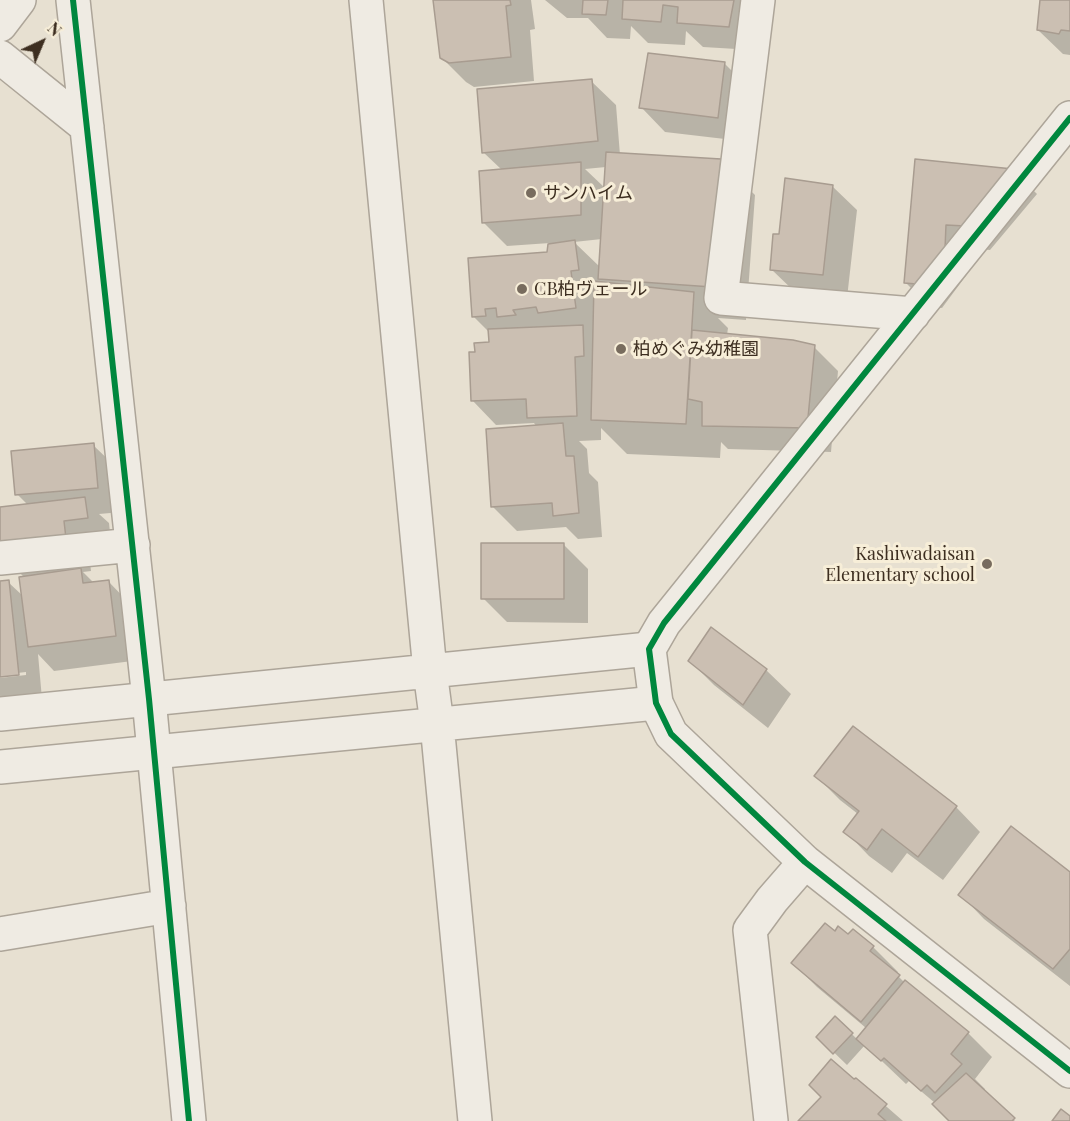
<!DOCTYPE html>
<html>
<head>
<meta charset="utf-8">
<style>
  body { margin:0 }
  #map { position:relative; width:1070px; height:1121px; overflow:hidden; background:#e7e0d1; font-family:"Playfair Display",serif }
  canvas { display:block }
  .north { position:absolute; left:12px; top:12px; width:60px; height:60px; -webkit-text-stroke:4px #f7eed8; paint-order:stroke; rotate:44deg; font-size:16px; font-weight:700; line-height:24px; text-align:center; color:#3d2e20 }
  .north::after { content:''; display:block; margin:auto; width:21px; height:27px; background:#3d2e20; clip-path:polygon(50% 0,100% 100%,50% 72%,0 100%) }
</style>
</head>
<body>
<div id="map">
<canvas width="1070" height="1121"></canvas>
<div class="north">N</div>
</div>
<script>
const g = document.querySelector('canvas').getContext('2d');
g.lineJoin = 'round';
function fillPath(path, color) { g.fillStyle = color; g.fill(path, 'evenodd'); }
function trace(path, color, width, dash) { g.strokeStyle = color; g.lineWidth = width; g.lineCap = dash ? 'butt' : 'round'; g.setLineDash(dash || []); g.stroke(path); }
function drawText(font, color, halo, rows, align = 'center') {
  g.font = font + ' "Playfair Display","Noto Sans JP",serif'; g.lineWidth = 6; g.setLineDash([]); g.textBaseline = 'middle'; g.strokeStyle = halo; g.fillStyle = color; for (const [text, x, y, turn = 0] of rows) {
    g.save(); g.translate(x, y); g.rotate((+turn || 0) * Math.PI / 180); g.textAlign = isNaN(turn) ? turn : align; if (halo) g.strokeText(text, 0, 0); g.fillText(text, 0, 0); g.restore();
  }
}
const shadow = new Path2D(`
  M435,0H531L535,29L530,30L534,81L474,87L466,82L441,57Z
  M545,0H754L753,50L703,47L686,31L685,45L648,43L631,26L630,39L607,38L588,18H567Z
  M1042,0H1070V55L1063,54L1038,30Z
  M725,64L749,88L742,141L665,132L641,107Z
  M591,81L616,105L620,155L720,161L755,195L746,320L718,318L728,328L727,335L814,347L838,371L831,452L728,449L721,442L720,458L627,454L601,428V440L579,441L587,449L589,473L598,482L602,537L578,539L566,527L517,531L493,507L537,427L534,423L496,425L472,400L476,353L490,344L489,332L474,317L548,254L550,243L507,246L483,222L502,170L483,152ZM606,167L605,188L585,169ZM602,239L601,268L574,242Z
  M916,161L1013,170L1037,194L990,250L970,248L968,273L942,308L929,306L905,282Z
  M832,186L857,210L847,298L796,293L771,269L780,236Z
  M93,445L118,469L122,512L99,514L109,523L111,542L88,545L91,571L83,572L94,583L108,581L132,606L140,660L54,671L38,654L42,699L0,703V678L26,675V672L0,675V583L8,582L23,596L24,577L1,555L0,509L28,505L17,494Z
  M564,545L588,569V623L507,622L483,598Z
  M711,629L766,670L791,694L768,728L714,685L690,661Z
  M854,728L956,807L980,832L943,880L907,853L892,873L869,856L845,831L858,814L840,800L816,776Z
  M1070,874V986L984,919L960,894Z
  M853,931L873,947L898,972L896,974L905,983L968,1033L992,1057L975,1079L985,1089L984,1091L1015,1121H951L935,1103L909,1081L906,1084L865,1045L847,1065L818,1037L835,1018L857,1039L866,1028L817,987L793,963L835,933L848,936Z
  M856,1080L903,1121H801L854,1081Z`);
const building = new Path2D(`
  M433,0H510L511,5L506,6L511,57L449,63L440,58Z
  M583,0H608L606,15L582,14Z
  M623,0H734L729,27L677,23L678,7L663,5L661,22L622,19Z
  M1040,0H1070V31L1061,30L1059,34L1037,30Z
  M648,53L725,62L718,118L639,108Z
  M592,79L598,141L482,153L477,89Z
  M606,152L721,159L712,287L598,279Z
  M915,159L1013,169L965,226L946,225L945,249L917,284L904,283Z
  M581,162V215L482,223L479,171Z
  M785,178L833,185L823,275L770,270L773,234H779Z
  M575,240L579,270L571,271L576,308L538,313L536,307L513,310L516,315L497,317L496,308L485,309L486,316L472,317L468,258L547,252L548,244Z
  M594,281L694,292L686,424L591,420Z
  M583,325L584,356L575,357L577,416L527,418L526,399L471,401L469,352H475L474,343L489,342L488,329Z
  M692,330L793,340L815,345L807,428L702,426V402L688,399Z
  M563,423L566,456H574L579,513L553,516L552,503L491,507L486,429Z
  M94,443L98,488L15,495L11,451Z
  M85,497L88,518L64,521L67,547L0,555V507Z
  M481,543H564V599H481Z
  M81,568L83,583L109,580L116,636L28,647L19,577Z
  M9,580L19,675L0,677V581Z
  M711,627L767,669L743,705L688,661Z
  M853,726L957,806L918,857L882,829L867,850L843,832L859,811L814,776Z
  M1011,826L1070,872V949L1053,969L958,895Z
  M825,923L835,931L838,926L848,934L853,929L874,946L870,951L900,975L861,1022L791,963Z
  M905,980L969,1032L951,1054L962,1064L935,1093L927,1085L921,1091L884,1058L881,1061L856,1039Z
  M835,1016L853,1033L833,1054L816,1037Z
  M831,1059L854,1079L856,1078L887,1104L878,1114L886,1121H798L821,1097L809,1085Z
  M966,1073L1015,1118L1012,1121H949L932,1104Z
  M1061,1109L1070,1116V1121H1052Z`);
const minor = new Path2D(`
  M73,0L149,699L189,1121
  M758,0L721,298L913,314
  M0,25L19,0
  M0,57L87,127
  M1070,118L664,623L649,649L656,703L671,734L805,862L1070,1071
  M0,558L133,545
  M0,934L169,906
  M771,1121L750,930L772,900L805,862`);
const tertiary = new Path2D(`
  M366,0L430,671L437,724L475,1121
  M0,714L649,649
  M0,767L656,703`);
const cycleway = new Path2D(`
  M73,0L149,699L189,1121
  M1070,118L664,623L649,649L656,703L671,734L805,862L1070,1071`);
const markers = [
  [531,193,6,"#786c5e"],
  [522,289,6,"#786c5e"],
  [621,349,6,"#786c5e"],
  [987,564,6,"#786c5e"]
];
const poiNames = [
  ["サンハイム",543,193],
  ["CB柏ヴェール",534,289],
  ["柏めぐみ幼稚園",633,349],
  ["Kashiwadaisan",975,554,"right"],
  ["Elementary school",975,575,"right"]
];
fillPath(shadow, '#0003');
fillPath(building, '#cbbfb2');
trace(building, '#a89c90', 1.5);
trace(minor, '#ada599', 36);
trace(tertiary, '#ada599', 36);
trace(minor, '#efebe3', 33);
trace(tertiary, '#efebe3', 33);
trace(cycleway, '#00873e', 6);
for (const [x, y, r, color] of markers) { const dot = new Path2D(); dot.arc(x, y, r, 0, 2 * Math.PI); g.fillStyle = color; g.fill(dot); trace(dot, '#f7eed8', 2); }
drawText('18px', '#3d2e20', '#f7eed8', poiNames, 'left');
</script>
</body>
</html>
